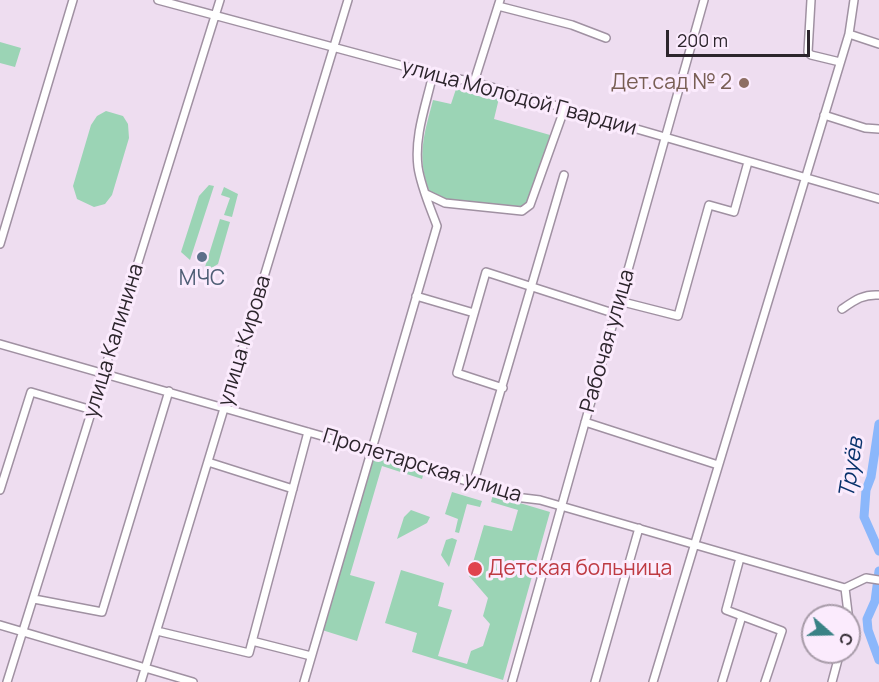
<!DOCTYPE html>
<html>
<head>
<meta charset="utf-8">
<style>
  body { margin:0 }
  #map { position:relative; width:879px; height:682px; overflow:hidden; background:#eeddf0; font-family:Manrope,sans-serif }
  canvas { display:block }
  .north { position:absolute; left:801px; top:604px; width:60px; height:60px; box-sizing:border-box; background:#fbebfd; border:2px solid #a89ca9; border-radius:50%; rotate:110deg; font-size:16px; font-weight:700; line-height:24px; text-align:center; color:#2c252c }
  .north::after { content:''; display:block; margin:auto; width:21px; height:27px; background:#398285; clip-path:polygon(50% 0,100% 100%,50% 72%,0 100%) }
  .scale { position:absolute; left:666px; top:30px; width:144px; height:27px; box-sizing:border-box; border:3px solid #2c252c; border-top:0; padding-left:8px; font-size:18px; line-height:21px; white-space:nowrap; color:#2c252c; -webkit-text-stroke:4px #fbebfd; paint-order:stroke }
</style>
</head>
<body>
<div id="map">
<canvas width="879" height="682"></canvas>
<div class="north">С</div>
<div class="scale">200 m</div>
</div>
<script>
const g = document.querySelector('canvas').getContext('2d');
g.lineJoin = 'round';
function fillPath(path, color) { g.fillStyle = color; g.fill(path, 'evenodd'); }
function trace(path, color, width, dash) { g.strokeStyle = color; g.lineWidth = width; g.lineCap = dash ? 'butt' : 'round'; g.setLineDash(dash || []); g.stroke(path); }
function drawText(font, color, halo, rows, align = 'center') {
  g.font = font + ' Manrope,sans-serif'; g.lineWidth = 6; g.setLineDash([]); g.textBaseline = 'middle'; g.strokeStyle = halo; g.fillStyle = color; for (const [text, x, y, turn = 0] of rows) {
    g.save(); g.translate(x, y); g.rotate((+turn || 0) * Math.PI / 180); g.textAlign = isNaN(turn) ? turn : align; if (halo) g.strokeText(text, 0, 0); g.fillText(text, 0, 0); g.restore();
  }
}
const green = new Path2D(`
  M0,42L21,48L15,67L0,63Z
  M456,89L488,99L496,93L500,94L494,119L550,135L527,203L521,208L448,201L430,193C416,157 424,135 433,100L451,104Z
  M106,111L123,116L128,124L129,138L112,195L105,204L94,207L77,199L73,186L91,125L97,116Z
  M209,185L214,186L190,260L181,252L199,196Z
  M224,187L238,194L232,217L224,215L230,198L221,195Z
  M220,219L230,222L218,264L210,269L205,267Z
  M373,456L424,472L422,479L382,466L350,575L375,582L357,641L322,630Z
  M452,492L482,501L480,507L467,504L459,533L455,532L458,519L445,514Z
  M493,495L550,512L503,680L412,652L417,633L385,623L401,570L444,583L438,606L452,610L438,656L467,664L471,651L483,646L490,624L483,616L488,598L469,576L484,525L512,531L518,510L491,502Z
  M411,510L430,517L427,523L397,539L404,517Z
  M452,538L457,540L449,567L441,555L446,540Z`);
const river = new Path2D(`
  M879,424L871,477L866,490L864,517L879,551
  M879,571L875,601L867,619L868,630L879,660`);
const minor = new Path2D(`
  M158,0L433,74L474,82L879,199
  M811,0L808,52L811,55L840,62
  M498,6L572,25L606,38
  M849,34L879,44
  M474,82L500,0
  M824,115L865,128L879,129
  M426,194L445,203L522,211L530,205L564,110
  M0,244L73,0
  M416,296L474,313
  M619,301L678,316L709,205L734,212L748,162
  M842,309C855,300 863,294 879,295
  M0,344L371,450L515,497L540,500L845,588
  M503,388L457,373L486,272L616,314
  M585,422L718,465
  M208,462L293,489
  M473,485L564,175
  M0,490L31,392L92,410
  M740,558L726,610L742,616
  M845,588L866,578L879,580
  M845,588L849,621
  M34,599L102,612L169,391
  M0,625L193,682
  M157,631L249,653L308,432
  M252,641L311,656
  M7,682L220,0
  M141,682L348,0
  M304,682L437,226C430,207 421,187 418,167C414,136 426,105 433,74
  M512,682L704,0
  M595,682L639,528
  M653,682L849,34L854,0
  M722,682L742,616L782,631L765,682
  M832,682L840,652`);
const markers = [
  [744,83,6,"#8d6e63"],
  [202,257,6,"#5c6f8a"],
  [475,569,8,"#e0444e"]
];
const educationNames = [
  ["Дет.сад № 2",732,83]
];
const streetNames = [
  ["улица Молодой Гвардии",519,98,15],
  ["улица Калинина",114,341,-73],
  ["улица Кирова",245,341,-73],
  ["Рабочая улица",608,341,-74],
  ["Пролетарская улица",422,466,17]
];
const serviceNames = [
  ["МЧС",202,279]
];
const healthNames = [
  ["Детская больница",488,569]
];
const waterNames = [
  ["Труёв",852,468,-81]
];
fillPath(green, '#9bd4b5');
trace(river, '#8bb7fb', 9);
trace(minor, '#a091a2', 10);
trace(minor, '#fff', 7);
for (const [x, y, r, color] of markers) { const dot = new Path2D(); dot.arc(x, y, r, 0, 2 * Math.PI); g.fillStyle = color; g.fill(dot); trace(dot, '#fbebfd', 2); }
drawText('21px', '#785e54', '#fbebfd', educationNames, 'right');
drawText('21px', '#2c252c', '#fbebfd', streetNames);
drawText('21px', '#4e5e75', '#fbebfd', serviceNames);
drawText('21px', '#be3a42', '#fbebfd', healthNames, 'left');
drawText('italic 22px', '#07316b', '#fbebfd', waterNames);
</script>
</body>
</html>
